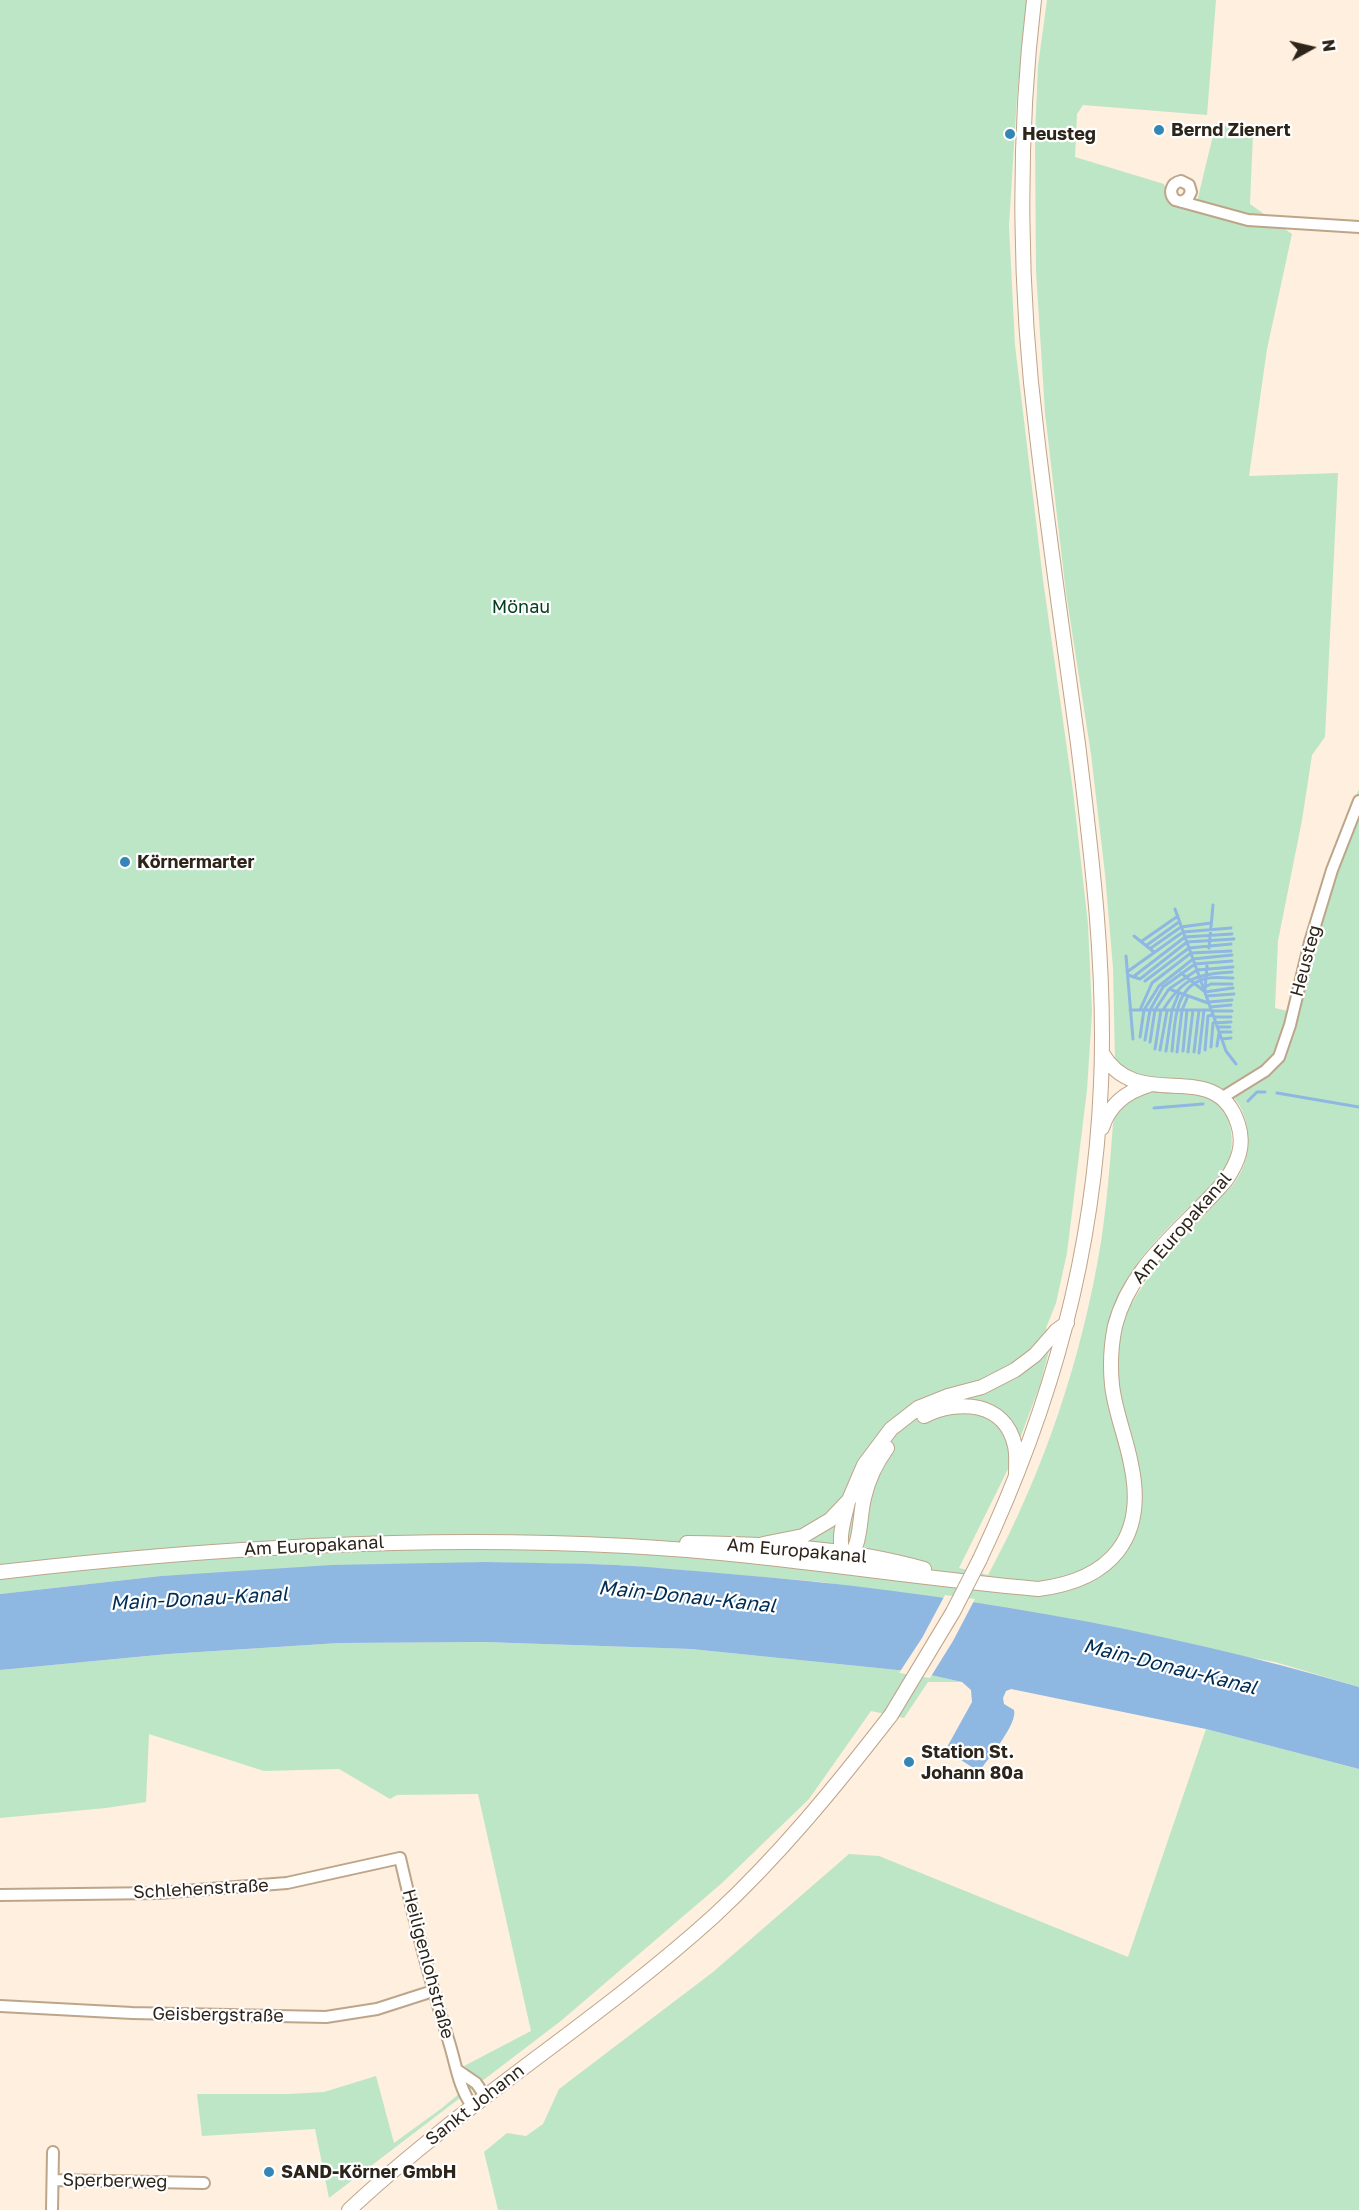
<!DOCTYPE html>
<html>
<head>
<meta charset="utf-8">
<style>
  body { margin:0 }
  #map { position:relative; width:1359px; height:2210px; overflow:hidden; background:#feefde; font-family:"Golos Text",sans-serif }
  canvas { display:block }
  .north { position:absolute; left:1281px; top:18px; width:60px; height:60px; -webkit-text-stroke:4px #fff; paint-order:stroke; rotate:82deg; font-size:16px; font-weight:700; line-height:24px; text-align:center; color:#2e251a }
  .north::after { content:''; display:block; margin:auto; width:21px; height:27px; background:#2e251a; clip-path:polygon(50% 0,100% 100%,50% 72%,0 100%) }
</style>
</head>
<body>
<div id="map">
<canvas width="1359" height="2210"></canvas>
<div class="north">N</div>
</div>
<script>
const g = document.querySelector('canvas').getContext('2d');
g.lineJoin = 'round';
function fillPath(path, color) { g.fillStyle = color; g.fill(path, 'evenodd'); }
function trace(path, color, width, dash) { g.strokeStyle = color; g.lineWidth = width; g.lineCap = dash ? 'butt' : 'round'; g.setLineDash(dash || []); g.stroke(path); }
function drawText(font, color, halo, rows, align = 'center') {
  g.font = font + ' "Golos Text",sans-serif'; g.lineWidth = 4.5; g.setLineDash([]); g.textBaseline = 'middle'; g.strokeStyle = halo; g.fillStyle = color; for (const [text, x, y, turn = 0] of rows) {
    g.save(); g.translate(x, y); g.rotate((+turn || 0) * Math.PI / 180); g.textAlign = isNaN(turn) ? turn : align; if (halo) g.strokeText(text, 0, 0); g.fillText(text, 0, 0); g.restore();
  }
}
const green = new Path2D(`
  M0,0H1027L1017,97L1009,226L1015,345L1043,580L1073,791L1088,924L1092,1012L1087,1090L1067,1253L1056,1303L1046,1328L1050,1347L1040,1385L1010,1465L959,1568L988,1575C1044,1472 1082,1358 1101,1242C1107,1203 1110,1163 1113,1124C1115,1116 1119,1105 1126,1100C1137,1092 1154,1092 1167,1091C1176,1091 1187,1089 1195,1091C1233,1101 1238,1140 1226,1172C1191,1207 1130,1256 1116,1303L1131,1304L1157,1264L1233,1185C1246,1167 1250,1150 1247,1128C1239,1071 1180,1080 1137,1078L1127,1075L1115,1061L1113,968L1105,874L1091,754L1066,593L1045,413L1036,271L1035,135L1038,66L1047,0H1216L1207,115L1083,105L1077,114L1075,157L1164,184L1168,200L1176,206L1195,210L1216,123L1253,134L1250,204L1292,234L1267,349L1249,476L1338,473L1325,737L1312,755L1302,820L1278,941L1275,1008L1288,1011L1349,813L1359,789V1687L1275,1662L822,1582L618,1565L485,1562L161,1576L0,1594Z
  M484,1642L691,1649L917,1672L962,1682H928L904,1718L871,1711L809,1799L722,1883L562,2020L329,2198L315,2129L202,2136L197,2094H288L324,2092L376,2076L394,2143L442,2108L478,2078L464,2066L531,2031L478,1794L397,1795L390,1799L339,1769L264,1771L149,1734L146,1802L106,1808L0,1818V1670L168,1654L339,1643Z
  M1206,1729L1359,1769V2210H498L484,2152L507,2133L526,2136L543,2124L559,2089L713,1972L849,1854L879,1856L1128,1957Z`);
const water = new Path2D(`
  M485,1562C529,1563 572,1563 616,1565C654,1567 692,1571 730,1574C943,1591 1154,1627 1359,1687V1769L1206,1729L1011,1689L1006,1691L1003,1698L1004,1704L1014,1710C1018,1723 989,1758 981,1769H975L947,1751L946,1749L972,1702L971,1690L962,1682L917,1672L691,1649L484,1642L339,1643L168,1654L0,1670V1594L161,1576L332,1565Z`);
const pier = new Path2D(`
  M945,1595L975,1599L953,1641L930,1678L899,1673L922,1638Z`);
const stream = new Path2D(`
  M1175,909L1226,1051L1236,1064
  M1134,936L1154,952
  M1142,941L1178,916
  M1147,945L1179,922
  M1151,948L1181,927L1211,923
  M1209,948L1213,905
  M1126,956L1133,1039
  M1127,972L1183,932L1231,928
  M1181,973L1204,991
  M1128,975L1140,979
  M1133,977L1185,937L1232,934
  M1140,979L1187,942L1234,939
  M1145,981L1189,948L1231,944
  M1205,987L1211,984H1232
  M1169,989L1208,1003
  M1205,990L1207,966
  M1205,992L1233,988
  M1207,996L1234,994
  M1209,1002L1232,1000
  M1210,1007L1231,1005
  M1130,1010H1211
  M1140,1010L1152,983L1191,953L1231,951
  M1163,1010C1183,978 1196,974 1232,972
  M1213,1011H1232
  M1214,1017H1231
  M1217,1027H1230
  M1220,1032H1231
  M1140,1037L1144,1010L1159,986L1193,959L1232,955
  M1222,1039L1231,1038
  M1145,1040L1150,1010L1163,987L1195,964L1232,961
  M1150,1042L1155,1010L1169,989L1197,970L1233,967
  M1217,1046L1219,1033
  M1211,1047L1213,1023L1231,1022
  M1155,1049L1161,1010
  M1160,1050L1167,1011
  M1205,1050L1208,1016L1213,1015
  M1166,1051L1172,1010L1179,993
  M1172,1051C1175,1026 1173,988 1204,979C1213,976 1224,978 1233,978
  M1183,1051L1187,1010
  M1177,1052L1182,1010L1188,996
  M1188,1052L1193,1010
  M1194,1052L1199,1010
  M1199,1053L1204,1010
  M1277,1093L1359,1107
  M1248,1101L1257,1092H1265
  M1154,1108L1203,1104`);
const minor = new Path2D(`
  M1182,202L1188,198L1191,192L1189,185L1181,181C1171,183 1168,193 1175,200L1248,220L1359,227
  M1223,1097L1265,1071L1279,1057L1290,1025L1310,942L1332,870L1359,801
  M0,1895L158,1893L287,1883L400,1858C414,1920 430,1981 449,2042C456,2064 458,2086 472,2106
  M0,2006L132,2013L326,2017L377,2009L433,1991
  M457,2070L476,2083L485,2096
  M53,2180L204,2183
  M52,2210L53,2152`);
const major = new Path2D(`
  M1102,1128C1109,1105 1125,1092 1149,1085
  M924,1416C958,1399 1005,1401 1015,1446C1017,1455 1016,1465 1016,1474
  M687,1543C766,1544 848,1547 924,1569
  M763,1544L803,1536L830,1520L849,1500L864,1465L891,1429L918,1408L948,1396L982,1387L1015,1370L1035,1355L1056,1331L1067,1323
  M845,1559C836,1541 844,1520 848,1502
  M980,1559C1052,1406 1094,1253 1101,1084C1106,970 1092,857 1078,744C1064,641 1049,539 1037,436C1019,294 1017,142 1034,0
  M847,1560C862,1545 859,1518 864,1498C868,1480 876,1463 887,1448
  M0,1572C208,1548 417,1535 627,1546C765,1553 901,1577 1038,1589C1111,1580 1147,1538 1131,1464C1126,1437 1115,1412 1112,1385C1110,1365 1111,1345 1115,1326C1131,1263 1186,1227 1226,1180C1238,1162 1245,1145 1238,1124C1216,1054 1138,1116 1102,1053
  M349,2210C463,2103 598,2021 714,1916C780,1855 836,1786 891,1715`);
const majorBridge = new Path2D(`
  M891,1715L953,1612L980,1559`);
const markers = [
  [1159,130,6,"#3486b6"],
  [1010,134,6,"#3486b6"],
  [125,862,6,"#3486b6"],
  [909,1762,6,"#3486b6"],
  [269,2172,6,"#3486b6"]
];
const poiNames = [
  ["Bernd Zienert",1171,130],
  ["Heusteg",1022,134],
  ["Körnermarter",137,862],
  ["Station St.",921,1752],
  ["Johann 80a",921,1773],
  ["SAND-Körner GmbH",281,2172]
];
const parkNames = [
  ["Mönau",521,607]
];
const streetNames = [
  ["Heusteg",1306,961,-75],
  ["Am Europakanal",1182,1228,-49],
  ["Am Europakanal",314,1546,-3],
  ["Am Europakanal",797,1551,5],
  ["Schlehenstraße",201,1889,-3],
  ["Heiligenlohstraße",428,1964,75],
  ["Geisbergstraße",218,2015,1],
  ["Sankt Johann",475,2105,-38],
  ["Sperberweg",115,2181,1]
];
const waterNames = [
  ["Main-Donau-Kanal",687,1597,6],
  ["Main-Donau-Kanal",199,1599,-3],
  ["Main-Donau-Kanal",1170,1667,14]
];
fillPath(green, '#bde6c7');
fillPath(water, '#8eb7e2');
fillPath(pier, '#feefde');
trace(stream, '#8eb7e2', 3);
trace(minor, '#bda58a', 14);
trace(major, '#bda58a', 16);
trace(minor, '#fff', 10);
trace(major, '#fff', 14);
trace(majorBridge, '#bda58a', 16, []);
trace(majorBridge, '#fff', 14);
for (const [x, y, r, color] of markers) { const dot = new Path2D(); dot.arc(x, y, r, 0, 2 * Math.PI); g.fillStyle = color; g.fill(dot); trace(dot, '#fff', 2); }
drawText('bold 18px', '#2e251a', '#fff', poiNames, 'left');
drawText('18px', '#003e1c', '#fff', parkNames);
drawText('18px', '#2e251a', '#fff', streetNames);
drawText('italic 20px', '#002d54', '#fff', waterNames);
</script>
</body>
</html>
